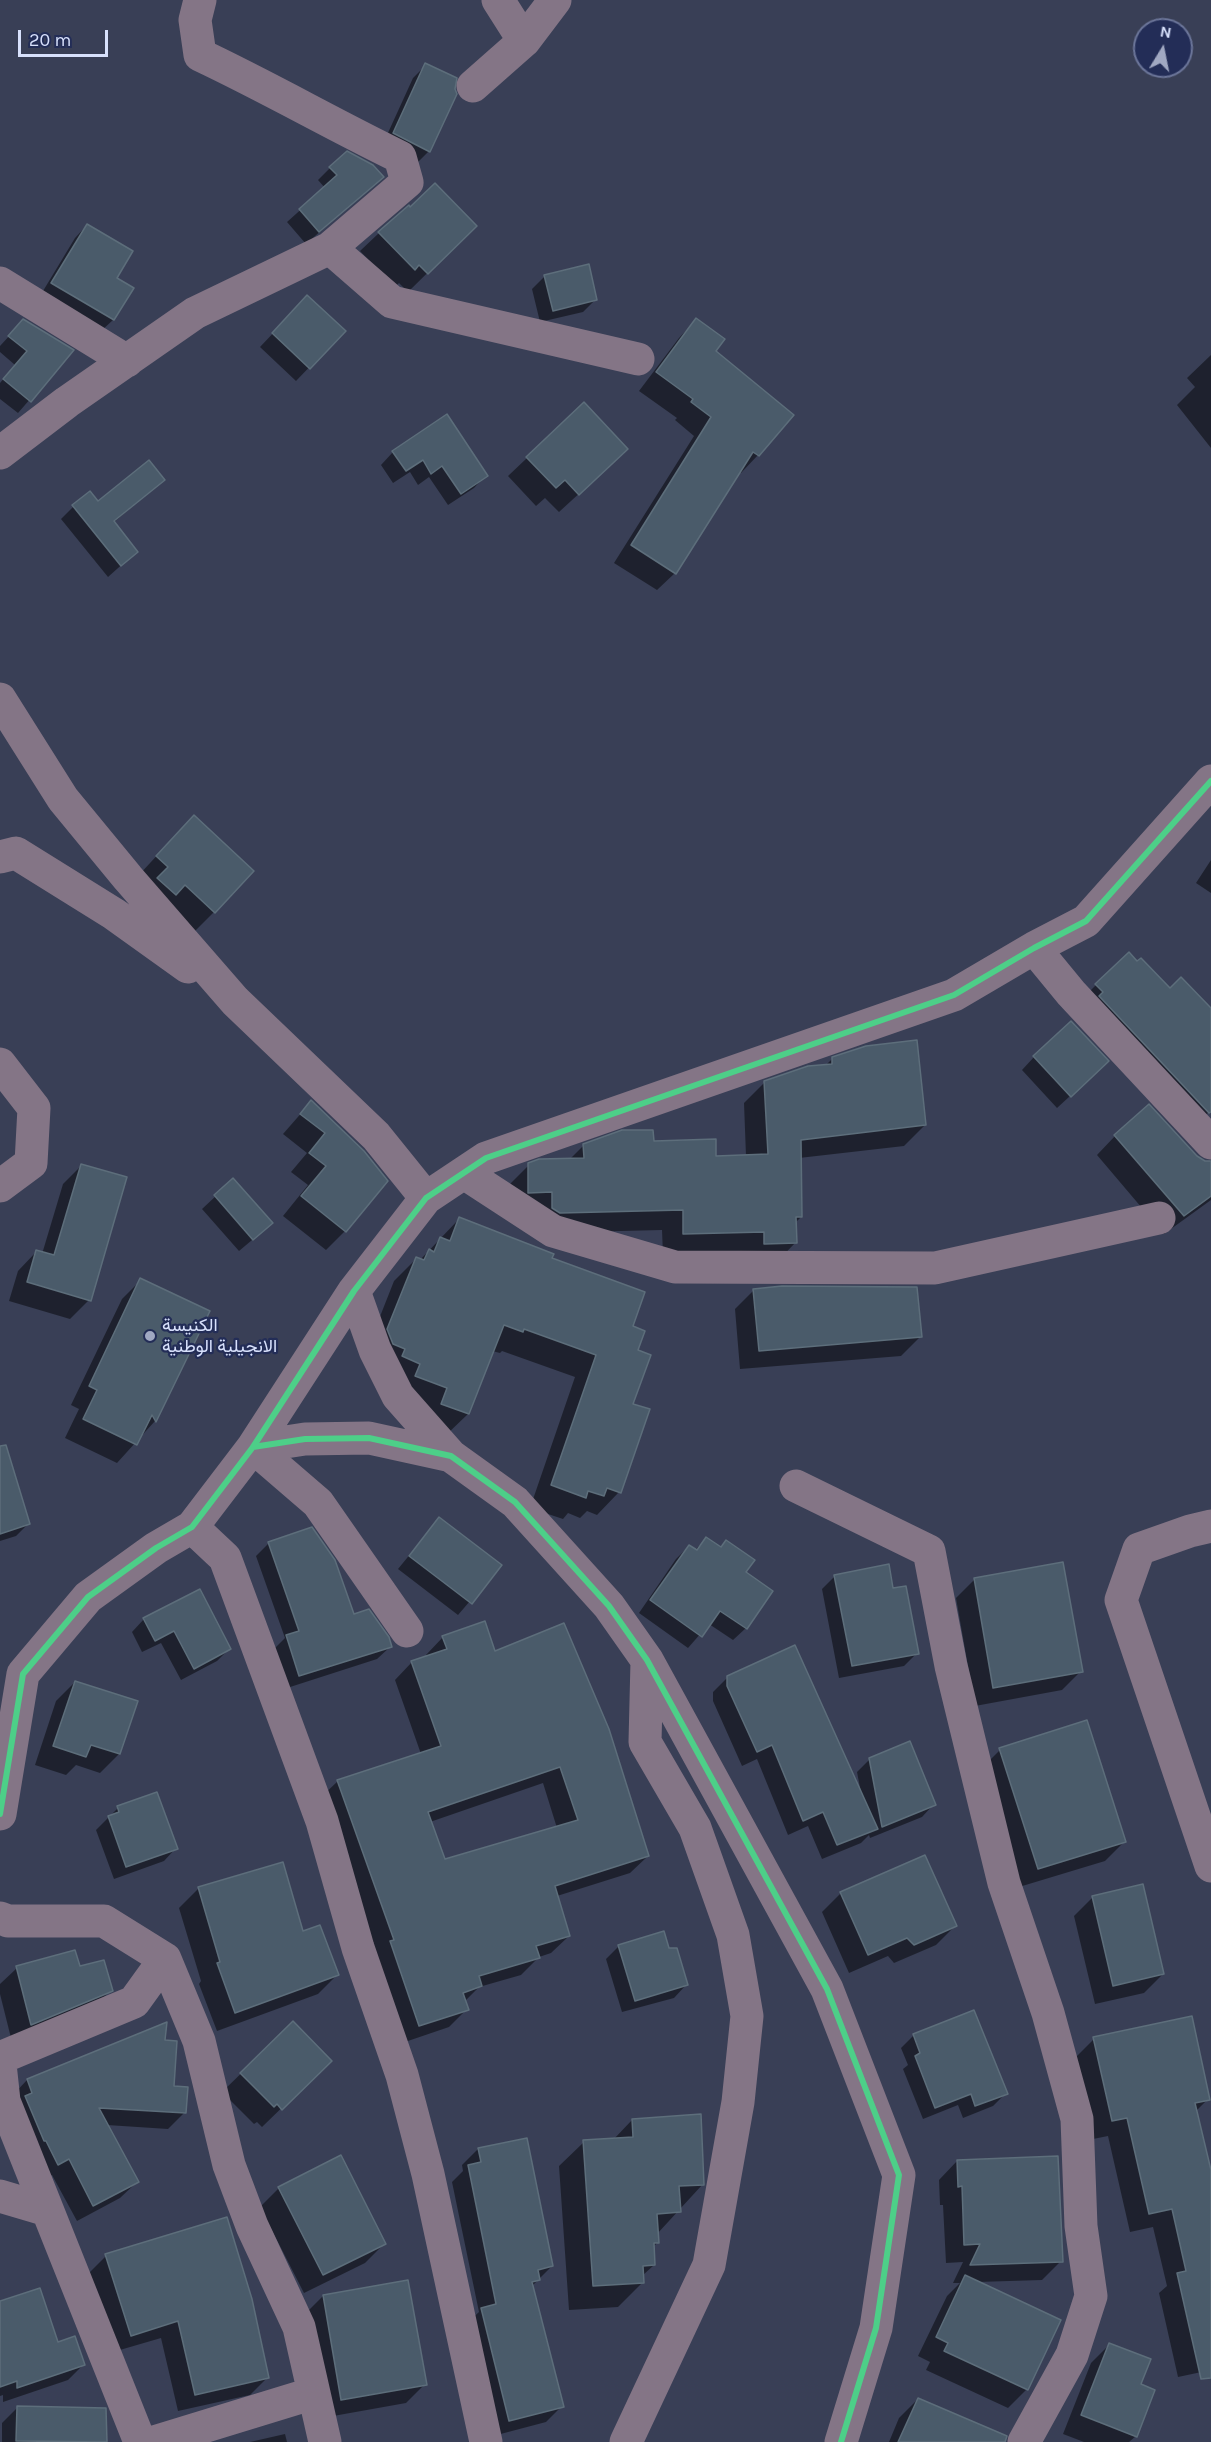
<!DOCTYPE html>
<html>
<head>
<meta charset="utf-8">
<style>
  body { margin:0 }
  #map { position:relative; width:1211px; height:2442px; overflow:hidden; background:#393f56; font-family:Karla,sans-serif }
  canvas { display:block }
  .north { position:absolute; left:1133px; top:18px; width:60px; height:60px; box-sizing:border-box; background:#232d57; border:2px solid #6b7599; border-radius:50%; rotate:10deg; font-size:16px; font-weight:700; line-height:24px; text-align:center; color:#d8e1fc }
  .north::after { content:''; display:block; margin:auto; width:21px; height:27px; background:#a0a8c2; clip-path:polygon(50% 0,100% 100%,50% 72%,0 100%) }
  .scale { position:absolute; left:18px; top:30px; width:90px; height:27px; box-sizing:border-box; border:3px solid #d8e1fc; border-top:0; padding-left:8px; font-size:18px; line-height:21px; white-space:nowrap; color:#d8e1fc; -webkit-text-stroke:4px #232d57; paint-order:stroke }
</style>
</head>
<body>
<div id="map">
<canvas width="1211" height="2442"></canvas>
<div class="north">N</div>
<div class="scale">20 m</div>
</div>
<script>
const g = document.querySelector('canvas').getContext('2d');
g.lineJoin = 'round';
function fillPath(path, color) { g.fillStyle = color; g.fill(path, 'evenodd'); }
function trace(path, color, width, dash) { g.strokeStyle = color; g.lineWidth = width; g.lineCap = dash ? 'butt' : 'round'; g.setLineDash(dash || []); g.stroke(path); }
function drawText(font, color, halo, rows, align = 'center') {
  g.font = font + ' Karla,Vazirmatn,sans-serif'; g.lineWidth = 4.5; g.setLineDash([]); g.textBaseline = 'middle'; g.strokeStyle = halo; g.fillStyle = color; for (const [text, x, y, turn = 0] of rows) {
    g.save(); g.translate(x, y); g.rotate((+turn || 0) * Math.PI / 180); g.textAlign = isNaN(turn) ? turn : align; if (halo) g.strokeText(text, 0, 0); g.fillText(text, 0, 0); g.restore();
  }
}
const shadow = new Path2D(`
  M426,65L429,151L417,163L382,146L413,78Z
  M330,168L382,177L306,244L287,222L325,188L318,180Z
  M87,225L115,279L132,289L113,320L100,332L40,296L75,238Z
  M475,226L408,292L399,283L395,287L360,251L379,233Z
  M545,276L596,299L583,312L540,322L532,289Z
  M295,310L344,331L296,381L260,347Z
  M696,320L714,351L758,455L741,473L739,472L675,573L657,590L614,563L694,436L675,420L677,418L639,391L679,338Z
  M23,321L72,351L18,413L0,399V383L15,365L0,352V346Z
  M1211,355V448L1177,405L1195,387L1187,378Z
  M393,452L486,475L474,488L448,505L429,477L418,485L410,472L393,483L381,465Z
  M527,458L607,468L559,512L545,498L536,506L508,476Z
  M163,480L113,523L136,552L108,577L61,519L73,507L98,503Z
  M175,836L214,912L195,931L138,876Z
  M1211,860V893L1196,883Z
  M1096,985L1170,990L1211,1011V1110L1189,1131L1077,1004Z
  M1034,1057L1094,1074L1057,1108L1022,1070Z
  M832,1059L925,1125L904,1146L799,1158L801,1217L795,1223V1243L775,1264L663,1255L662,1230L539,1233L508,1186L529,1165L569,1160L584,1145L653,1142L715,1157L746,1156L744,1103L765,1082L825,1066Z
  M311,1102L386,1181L345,1231L326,1250L283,1216L308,1185L291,1172L307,1153L283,1134Z
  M1115,1136L1211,1163V1200L1164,1234L1097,1155Z
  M82,1165L89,1300L70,1319L9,1301L18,1271L36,1252L42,1254L63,1184Z
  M233,1180L258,1235L239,1251L202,1209Z
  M459,1219L550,1259L631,1327L636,1351L631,1404L648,1410L619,1492L597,1515L587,1511L580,1518L568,1513L563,1519L530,1508L575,1377L502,1351L500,1353L492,1351L468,1414L445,1436L366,1352L394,1281L416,1259L420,1260Z
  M141,1280L208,1312L155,1421L117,1463L65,1438L79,1409L71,1405L122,1299Z
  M754,1290L920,1337L901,1356L740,1369L735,1309Z
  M0,1454L28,1524L16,1536L0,1541Z
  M439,1519L500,1566L458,1615L398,1569Z
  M311,1528L353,1616L390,1647L377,1659L287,1688L274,1649L285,1638L256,1556L268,1544Z
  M706,1539L719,1548L726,1541L744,1572L746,1628L733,1640L709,1624L688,1648L639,1613L676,1559L689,1546L695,1550Z
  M835,1576L892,1590L917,1653L904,1666L839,1678L822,1589Z
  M975,1579L1081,1671L1062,1690L975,1706L956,1598Z
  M144,1619L229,1649L217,1661L181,1680L161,1643L142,1652L132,1632Z
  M443,1637L494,1653L648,1856L630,1873L557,1896L569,1936L551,1953L539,1957L521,1975L479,1987L464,2002L467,2009L449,2027L402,2043L320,1798L338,1781L421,1754L395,1680L412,1662L427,1658L426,1655ZM543,1783L557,1828L444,1861L430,1822Z
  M728,1677L861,1793L857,1772L870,1759L934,1804L922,1817L870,1838L869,1835L861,1843L822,1859L808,1826L788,1835L757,1759L742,1766L713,1701V1692Z
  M75,1682L119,1754L100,1773L76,1765L66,1775L35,1765L56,1701Z
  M1000,1750L1124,1842L1105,1861L1019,1887L981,1769Z
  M118,1808L176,1848L164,1861L114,1879L96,1830Z
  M282,1864L302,1933L337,1975L318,1994L217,2031L199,1984L201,1981L179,1908L198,1889Z
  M841,1893L955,1926L936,1945L894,1963L888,1956L849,1973L822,1912Z
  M1093,1897L1163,1974L1144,1993L1095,2004L1074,1916Z
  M619,1946L668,1950L686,1985L674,1998L622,2012L606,1959Z
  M17,1968L111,1990L92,2009L12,2042L0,1994V1984Z
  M293,2023L330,2061L262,2127L257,2122L254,2124L222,2092Z
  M914,2035L1006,2093L993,2106L963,2118L958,2105L923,2119L903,2069L908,2065L901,2048Z
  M1094,2039L1208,2099L1196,2111L1211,2174V2370L1178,2377L1159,2293L1167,2286L1153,2227L1130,2232L1108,2136L1093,2139L1075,2058Z
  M164,2042L173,2088L185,2112L168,2129L107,2125L137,2182L120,2198L77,2221L52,2175L41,2180L11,2097L27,2080Z
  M632,2120L703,2184L657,2234L658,2242L653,2247L654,2265L642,2276L643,2282L618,2307L569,2310L559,2166L584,2142L613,2140Z
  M478,2149L552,2266L532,2286L562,2406L546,2422L493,2436L465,2325L479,2312L452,2182L463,2171L462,2165Z
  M957,2161L1061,2261L1042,2280L977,2282L1059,2320L1027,2389L1008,2408L926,2370L930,2362L918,2356L947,2296L960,2283H953L963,2262L946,2263L943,2205H940L939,2180Z
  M279,2188L384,2244L365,2263L304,2293L260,2207Z
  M106,2256L267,2378L250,2395L178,2411L161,2338L113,2352L89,2273Z
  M323,2296L425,2384L406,2403L322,2418L304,2315Z
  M0,2302L57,2344L83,2365L68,2380L3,2402V2395L0,2396Z
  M1110,2344L1139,2385L1136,2436L1129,2442H1084L1063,2434L1091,2363Z
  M918,2399L993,2442H889L899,2418Z
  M17,2408L106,2411L105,2442H2V2423Z
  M285,2434L287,2442H250Z`);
const building = new Path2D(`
  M425,63L457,78L455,89L457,94L430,152L393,133Z
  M347,151L373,165L384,177L319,232L299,209L337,175L329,167Z
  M435,183L477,226L428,274L419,265L415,270L378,232L409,205L410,207Z
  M87,224L133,251L117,278L134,288L114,320L51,283Z
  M589,264L597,300L553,311L544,275Z
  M307,295L346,331L310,369L272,333Z
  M696,318L725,339L716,351L794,415L759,456L753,452L676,574L631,545L711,417L691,402L693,399L656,372Z
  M23,319L74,350L31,402L3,379L27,351L8,336Z
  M584,402L628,449L579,495L565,480L556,488L526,457Z
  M447,414L488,476L461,494L442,466L431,474L423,460L406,471L392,451Z
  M149,460L165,480L114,521L138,552L121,566L72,505L90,491L98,501Z
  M194,815L254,871L215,913L185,885L176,895L157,878L168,867L156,856Z
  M1129,952L1137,961L1141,958L1170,988L1181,977L1211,1008V1112L1209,1113L1099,996L1103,992L1095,984Z
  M1071,1021L1109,1061L1071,1097L1033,1056Z
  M917,1040L926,1125L801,1140L802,1217H796L797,1243L764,1244V1232L683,1234V1210L560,1213L552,1208V1192L528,1193V1163L539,1159L584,1158L583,1144L622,1130H653L654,1141L716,1139V1156L768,1154L764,1081L808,1066L832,1064V1057L866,1046Z
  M311,1100L364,1151L388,1181L346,1232L301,1196L326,1166L309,1153L325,1133L300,1114Z
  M1149,1104L1197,1156L1205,1161H1211V1196L1184,1216L1114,1135Z
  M81,1164L127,1177L91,1301L27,1282L36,1250L54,1255Z
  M233,1178L273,1223L253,1240L214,1195Z
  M459,1217L554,1254L552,1258L645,1292L633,1326L645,1331L638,1350L651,1355L633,1404L650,1409L621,1493L607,1488L604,1496L588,1491L586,1498L551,1485L596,1355L524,1329L523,1332L504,1325L469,1414L441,1404L447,1388L415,1376L420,1364L402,1356L405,1349L393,1344L387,1329L416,1257L424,1260L429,1249L434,1252L440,1237L450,1241Z
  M140,1278L210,1311L156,1422L152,1415L137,1445L83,1419L97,1390L89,1386Z
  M782,1286L917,1287L922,1337L759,1351L753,1289Z
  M6,1445L30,1524L0,1534V1446Z
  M439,1517L502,1565L472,1604L409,1556Z
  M312,1527L335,1560L354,1614L369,1609L389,1637L392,1647L299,1676L286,1635L299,1631L268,1542Z
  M706,1537L721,1547L726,1540L755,1560L746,1572L773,1591L747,1629L720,1611L702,1637L650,1600L689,1545L697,1550Z
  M1063,1562L1083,1672L993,1688L974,1578Z
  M889,1564L893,1588L906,1586L919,1654L852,1666L834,1575Z
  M200,1589L231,1649L194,1669L174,1631L155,1641L143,1618Z
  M485,1621L495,1651L564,1623L609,1729L649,1856L555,1886L570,1936L536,1946L540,1958L479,1976L482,1986L463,1993L469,2010L419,2026L390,1941L394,1940L337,1780L441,1746L411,1661L447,1649L442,1636ZM560,1767L578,1820L445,1859L428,1812Z
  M795,1645L878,1829L837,1845L823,1812L803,1821L772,1745L757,1752L727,1686V1676Z
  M75,1681L138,1701L120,1754L91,1745L86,1757L53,1746Z
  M1087,1720L1126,1842L1038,1869L999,1748Z
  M910,1741L936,1805L882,1827L869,1758Z
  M157,1792L178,1849L126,1867L108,1816L119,1812L117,1806Z
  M925,1855L957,1926L914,1945L907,1938L868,1955L840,1892Z
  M283,1862L303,1931L320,1925L339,1975L235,2013L217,1963L220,1962L198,1887Z
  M1143,1884L1164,1974L1113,1986L1092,1896Z
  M664,1931L669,1948H677L688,1985L635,2001L618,1945Z
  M75,1950L80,1966L104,1960L113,1991L31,2025L16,1966Z
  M974,2010L1008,2094L975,2106L971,2094L935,2108L915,2056L920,2053L913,2034Z
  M1192,2016L1210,2100L1195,2103L1211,2170V2378L1201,2379L1177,2273L1186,2271L1172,2209L1149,2214L1127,2118L1112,2121L1093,2037Z
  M293,2021L332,2061L282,2110L277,2104L274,2107L240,2073Z
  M167,2022L165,2040L177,2041L174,2086L188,2087L186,2113L99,2108L139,2182L93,2206L69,2159L58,2165L46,2141H44L25,2096L32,2093L27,2079Z
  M701,2114L704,2185L679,2186L681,2212L657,2214L659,2243H654L655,2265L643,2266L644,2283L593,2286L583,2140L633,2137L632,2119Z
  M527,2138L553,2266L538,2270L540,2280L532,2282L564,2407L509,2421L481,2308L496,2304L468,2165L481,2162L478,2148Z
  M341,2155L386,2244L323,2275L278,2187Z
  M1058,2156L1063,2262L970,2265L980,2244L964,2245L962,2186L958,2187L957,2160Z
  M227,2217L252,2299L269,2378L195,2395L178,2321L131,2336L105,2254Z
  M965,2275L1061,2320L1028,2390L944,2351L948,2343L936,2337Z
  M408,2280L427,2385L341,2400L323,2295Z
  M40,2288L58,2342L75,2336L85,2365L17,2388V2381L0,2387V2301Z
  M1109,2343L1151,2359L1141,2384L1155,2390L1137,2437L1081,2415Z
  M918,2398L1007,2436L1005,2442H898Z
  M17,2406L106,2408L107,2442L16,2441Z`);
const minor = new Path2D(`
  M200,0L195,20L200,55C268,87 332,124 400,157L407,182L330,248
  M498,0L524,41L555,0
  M473,86L524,41
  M0,283L127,361
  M0,453L67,402L195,313L330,248L392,302L638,359
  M0,699L63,799L128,878L235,1001L376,1136L426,1198
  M0,857L16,853L114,914L188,967
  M1034,948L1071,993L1211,1143
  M0,1064L34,1108L31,1163L0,1186
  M464,1173L553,1231L675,1267L935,1268L1159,1218
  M354,1291L375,1350L398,1396L451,1456
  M253,1447L305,1439L369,1438L451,1456L515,1502L609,1606L647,1660L827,1989L899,2175L876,2328L841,2442
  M253,1447L318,1503L407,1631
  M796,1486L929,1551L951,1666L1004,1883L1048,2013L1077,2119L1081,2226L1091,2296L1072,2355L1024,2442
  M1211,1526L1190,1531L1139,1549L1121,1600L1211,1866
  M192,1527L225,1558L322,1821L358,1948L402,2075L428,2174L486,2442
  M0,1814L23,1674L88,1597L156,1548L192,1527L253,1447L354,1291L426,1198L486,1158L954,995L1034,948L1086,921L1211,781
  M0,1918L8,1921H104L165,1959L199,2041L229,2165L252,2226L299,2327L325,2442
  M0,2058L134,2002L165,1959
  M0,2064L4,2101L140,2442
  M0,2196L47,2210
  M154,2442L314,2393
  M626,2442L709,2265L738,2102L747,2016L733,1935L695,1828L645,1742L647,1661`);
const cycleway = new Path2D(`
  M253,1447L305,1439L369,1438L451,1456L515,1502L609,1606L647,1660L827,1989L899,2175L876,2328L841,2442
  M0,1814L23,1674L88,1597L156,1548L192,1527L253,1447L354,1291L426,1198L486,1158L954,995L1034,948L1086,921L1211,781`);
const markers = [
  [150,1336,6,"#a0a8c2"]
];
const poiNames = [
  ["الكنيسة",162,1326],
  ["الانجيلية الوطنية",162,1347]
];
fillPath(shadow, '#0007');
fillPath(building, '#4a5b6a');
trace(building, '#5d6e7b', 1.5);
trace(minor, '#847586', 33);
trace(cycleway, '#4dcf88', 6);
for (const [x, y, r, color] of markers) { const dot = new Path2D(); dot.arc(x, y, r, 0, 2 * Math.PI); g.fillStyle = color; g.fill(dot); trace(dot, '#232d57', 2); }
drawText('18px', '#d8e1fc', '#232d57', poiNames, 'left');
</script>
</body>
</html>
